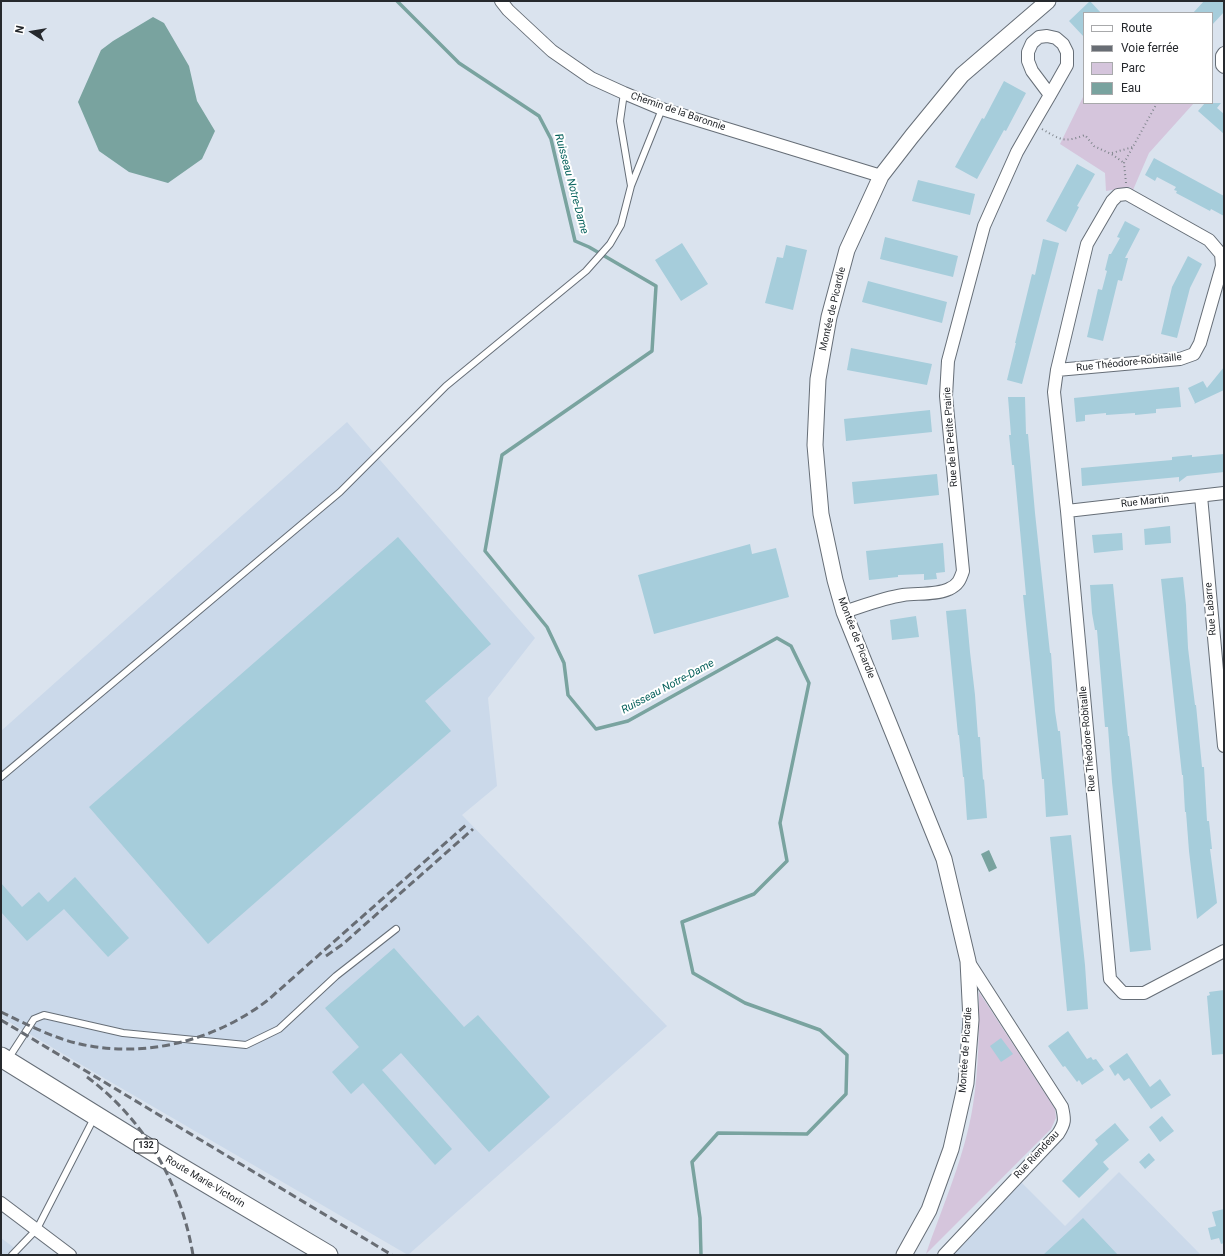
<!DOCTYPE html>
<html>
<head>
<meta charset="utf-8">
<style>
  body { margin:0 }
  #map { position:relative; width:1225px; height:1256px; overflow:hidden; background:#dae3ee; font-family:Roboto,sans-serif }
  canvas { display:block }
  .frame { position:absolute; inset:0; border:2px solid #26292d; pointer-events:none }
  .legend { position:absolute; left:1083px; top:12px; width:130px; height:92px; box-sizing:border-box; background:#fff; border:1px solid #a8a9ab; margin:0; padding:5px 7px; list-style:none; font-size:12px; color:#26292d }
  .legend li { display:flex; align-items:center; gap:8px; height:20px }
  .legend b { width:20px; border:1px solid #a8a9ab }
  .north { position:absolute; left:12px; top:12px; width:40px; height:40px; -webkit-text-stroke:3px #fff; paint-order:stroke; rotate:282deg; font-size:11px; font-weight:700; line-height:16px; text-align:center; color:#26292d }
  .north::after { content:''; display:block; margin:auto; width:14px; height:18px; background:#26292d; clip-path:polygon(50% 0,100% 100%,50% 72%,0 100%) }
</style>
</head>
<body>
<div id="map">
<canvas width="1225" height="1256"></canvas>
<div class="frame"></div>
<ul class="legend">
<li><b style="height:5px;background:#fff"></b>Route</li>
<li><b style="height:5px;background:#686d74"></b>Voie ferrée</li>
<li><b style="height:11px;background:#d5c5dc"></b>Parc</li>
<li><b style="height:11px;background:#79a39f"></b>Eau</li>
</ul>
<div class="north">N</div>
</div>
<script>
const g = document.querySelector('canvas').getContext('2d');
g.lineJoin = 'round';
function fillPath(path, color) { g.fillStyle = color; g.fill(path, 'evenodd'); }
function trace(path, color, width, dash) { g.strokeStyle = color; g.lineWidth = width; g.lineCap = dash ? 'butt' : 'round'; g.setLineDash(dash || []); g.stroke(path); }
function drawText(font, color, halo, rows, align = 'center') {
  g.font = font + ' Roboto,sans-serif'; g.lineWidth = 4; g.setLineDash([]); g.textBaseline = 'middle'; g.strokeStyle = halo; g.fillStyle = color; for (const [text, x, y, turn = 0] of rows) {
    g.save(); g.translate(x, y); g.rotate((+turn || 0) * Math.PI / 180); g.textAlign = isNaN(turn) ? turn : align; if (halo) g.strokeText(text, 0, 0); g.fillText(text, 0, 0); g.restore();
  }
}
const built = new Path2D(`
  M347,422L535,638L488,698L497,786L462,815L667,1026L408,1255L97,1074L1,1017V731Z
  M1119,1172L1201,1255H942L1021,1182L1065,1226Z
  M1,1238L24,1255H1Z`);
const green = new Path2D(`
  M1084,95V103H1194L1149,153L1133,190L1130,187L1106,191L1105,173L1060,144Z
  M979,992L1055,1109L1056,1118L1051,1129L926,1254C943,1205 965,1156 973,1105C979,1068 979,1030 979,992Z`);
const water = new Path2D(`
  M153,17L164,23L189,66L197,101L215,131L202,159L168,183L129,172L99,151L78,102L101,50L113,41Z
  M989,850L997,868L989,872L981,854Z`);
const stream = new Path2D(`
  M397,1L459,63L539,116L551,139L575,241L589,247L656,286L652,351L502,455L485,551L547,627L564,663L568,695L596,729L628,721L777,638L791,646L809,683L780,823L787,861L754,894L682,922L693,973L745,1003L820,1030L847,1055L846,1094L807,1134L718,1133L692,1162L700,1218L701,1255`);
const building = new Path2D(`
  M1090,1L1101,13H1084V37L1069,21Z
  M1204,1H1224V12L1212,25V13H1193Z
  M1004,81L1026,93L1006,131L1004,130L977,179L955,167L982,118L984,119Z
  M1205,103H1221L1217,108L1224,114V134L1198,111Z
  M1154,158L1224,196V216L1211,209L1210,211L1176,193L1177,191L1174,190L1176,187L1157,177L1155,181L1145,175Z
  M1077,164L1095,174L1077,206L1079,207L1066,232L1046,221Z
  M918,180L975,194L970,215L912,201Z
  M1125,221L1140,229L1125,258H1128L1122,281L1118,280L1103,341L1087,337L1098,289L1102,290L1107,271L1105,270L1109,254H1111L1120,238L1117,237Z
  M885,237L958,256L953,277L880,259Z
  M1043,239L1059,243L1022,384L1007,380L1016,343H1015L1032,274L1035,275Z
  M682,243L708,284L681,301L655,260Z
  M786,245L807,250L793,310L765,303L777,257L783,258Z
  M1188,256L1202,264L1190,288L1177,338L1161,334L1172,287Z
  M868,281L947,302L942,323L862,302Z
  M851,348L932,364L927,385L847,370Z
  M1224,367V390L1194,404L1195,403L1188,388L1203,381L1207,388Z
  M1179,387L1181,407L1156,409V413L1135,415V413L1106,415V413L1085,415V421L1076,422L1074,398Z
  M1008,397H1025L1026,434H1028L1035,513L1050,653H1051L1055,711L1058,731H1060L1068,815L1046,817L1044,779H1042L1023,595H1026L1014,465H1012L1009,435H1011Z
  M930,410L932,432L846,441L844,419Z
  M1224,454V472L1187,476L1179,482V477L1082,486L1081,468L1172,460V457L1192,455V457Z
  M937,474L939,495L854,504L852,482Z
  M1170,526L1171,543L1145,545L1144,529Z
  M1122,533L1123,550L1094,553L1092,535Z
  M398,537L491,644L425,701L451,731L208,944L89,807Z
  M943,543L945,572L936,573L937,579L924,580V574L898,575V577L869,580L866,551Z
  M750,544L752,554L776,548L789,597L654,634L638,575Z
  M1183,577L1186,605L1188,648L1195,705H1196L1202,767H1204L1207,821H1209L1212,849H1210L1217,903L1197,919L1189,851L1186,812H1185L1183,775H1182L1161,579Z
  M1113,584L1128,736H1129L1133,773L1151,950L1130,952L1112,782L1108,727H1105L1097,630H1095L1092,613L1090,585Z
  M966,609L970,652L975,695L978,737H980L983,780L984,779L987,818L967,820L964,777H963L959,735H958L946,611Z
  M916,616L919,637L892,640L890,620Z
  M1071,835L1085,965L1088,1009L1067,1011L1050,837Z
  M75,877L129,938L108,957L64,909L27,941L1,912V883L22,907L39,892L48,902Z
  M394,948L464,1027L478,1015L550,1097L489,1152L401,1053L382,1070L452,1149L435,1165L363,1083L351,1094L332,1072L359,1047L325,1008Z
  M1224,990V1054L1212,1055L1207,996L1210,995L1209,992Z
  M1068,1031L1087,1059L1091,1057L1093,1060L1096,1059L1104,1070L1082,1085L1079,1080L1077,1082L1065,1066L1063,1067L1048,1046Z
  M1001,1038L1013,1054L1001,1062L990,1046Z
  M1127,1053L1150,1087L1160,1079L1171,1095L1151,1109L1129,1078L1124,1081L1118,1073L1115,1076L1109,1066Z
  M1162,1116L1174,1131L1160,1142L1149,1127Z
  M1115,1123L1129,1140L1103,1162L1109,1169L1079,1198L1062,1181L1098,1144L1095,1140Z
  M1149,1153L1155,1160L1145,1169L1139,1162Z
  M1224,1209V1243L1221,1244L1219,1238L1211,1240L1208,1228L1216,1226L1212,1212Z
  M1083,1218L1118,1255H1043Z`);
const path = new Path2D(`
  M1042,129C1061,140 1064,143 1085,135L1094,146L1113,155L1124,163
  M1112,153L1133,147
  M1126,183L1124,163L1157,103`);
const service = new Path2D(`
  M624,93L620,121L631,186L662,109
  M1,777L340,492L446,386L586,271L610,244L621,225L631,186
  M8,1059L34,1019L44,1015L123,1033L246,1045L279,1029L336,976L396,929
  M12,1255L37,1229L94,1118`);
const minor = new Path2D(`
  M501,1L508,10L552,51L591,78L624,93L662,109L881,176
  M1224,53L1222,56V65L1224,67
  M1057,370L1180,359L1194,354L1200,343L1222,266L1221,254L1209,240L1127,194L1118,195L1112,201L1087,244L1057,370L1054,392L1067,511L1110,979L1123,993H1144L1224,951
  M1201,496L1224,746
  M1067,511L1224,493
  M844,612C863,606 883,598 903,595C916,593 937,595 949,589C958,585 960,580 963,571L946,396L948,361L984,226L1017,152L1033,124L1050,95L1067,65V52L1063,44L1056,38L1047,36L1039,37L1032,43L1028,52V61L1032,71L1050,95
  M1,1203L70,1255
  M944,1255L1058,1134C1065,1123 1065,1120 1062,1107L968,961`);
const tertiary = new Path2D(`
  M904,1255L929,1210L951,1149L966,1083L971,1020L968,961L944,859L844,612L835,580L821,514L815,445L818,379L829,317L847,250L881,176L912,136L962,75L1048,1`);
const primary = new Path2D(`
  M1,1057L156,1153L328,1255`);
const rail = new Path2D(`
  M326,956L343,944L473,829
  M1,1012C26,1024 53,1038 80,1044C146,1059 216,1040 268,1000L467,824
  M1,1020L392,1255
  M87,1077C145,1120 181,1184 193,1255`);
const shields = [
  [146,1146,24]
];
const shieldNames = [
  ["132",146,1146]
];
const streetNames = [
  ["Chemin de la Baronnie",678,112,19],
  ["Montée de Picardie",833,309,-77],
  ["Rue Théodore-Robitaille",1129,363,-6],
  ["Rue de la Petite Prairie",951,437,-94],
  ["Rue Martin",1145,502,-6],
  ["Rue Labarre",1211,609,-95],
  ["Montée de Picardie",856,638,69],
  ["Rue Théodore-Robitaille",1088,739,-95],
  ["Montée de Picardie",966,1050,-86],
  ["Rue Riendeau",1037,1155,-47],
  ["Route Marie-Victorin",205,1182,31]
];
const waterNames = [
  ["Ruisseau Notre-Dame",571,184,75],
  ["Ruisseau Notre-Dame",668,687,-28]
];
fillPath(built, '#cbd9ea');
fillPath(green, '#d5c5dc');
fillPath(water, '#79a39f');
trace(stream, '#79a39f', 3.5);
fillPath(building, '#a6cddb');
trace(service, '#666e77', 8);
trace(minor, '#666e77', 14);
trace(tertiary, '#666e77', 17);
trace(primary, '#666e77', 21);
trace(path, '#7e848b', 2, [1, 3]);
trace(service, '#fff', 6);
trace(minor, '#fff', 12);
trace(tertiary, '#fff', 15);
trace(primary, '#fff', 19);
trace(rail, '#686d74', 3, [8, 4]);
for (const [x, y, w] of shields) { const box = new Path2D(); box.roundRect(x - w / 2, y - 7, w, 14, 3); g.fillStyle = '#fff'; g.fill(box); trace(box, '#26292d', 1); }
drawText('bold 9px', '#26292d', null, shieldNames);
drawText('10px', '#26292d', '#fff', streetNames);
drawText('italic 11px', '#0a635e', '#fff', waterNames);
</script>
</body>
</html>
